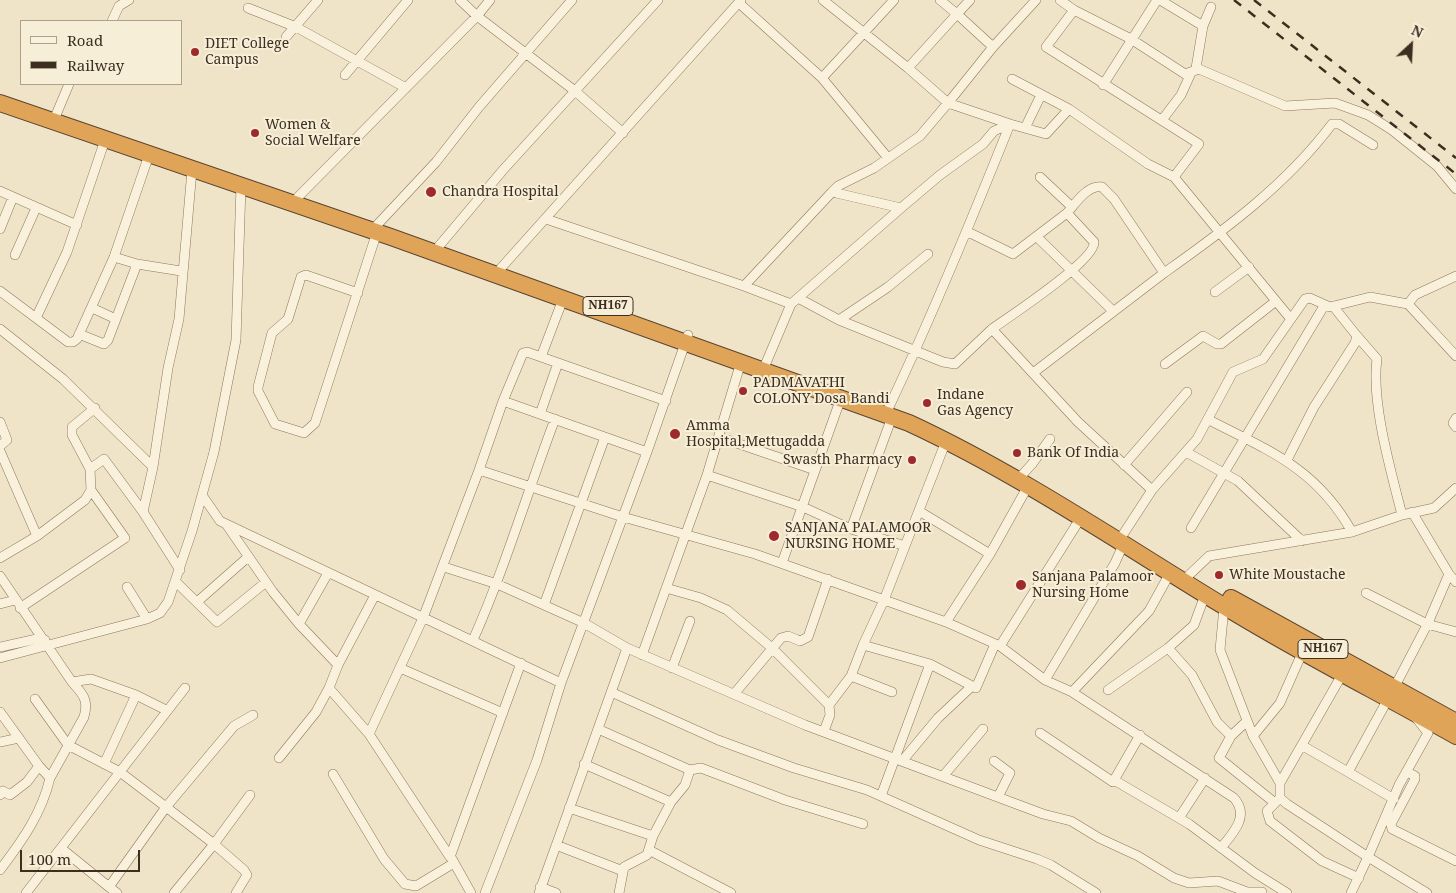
<!DOCTYPE html>
<html>
<head>
<meta charset="utf-8">
<style>
  body { margin:0 }
  #map { position:relative; width:1456px; height:893px; overflow:hidden; background:#f0e4c8; font-family:"Noto Serif",serif }
  canvas { display:block }
  .legend { position:absolute; left:20px; top:20px; width:162px; height:65px; box-sizing:border-box; background:#f7eed8; border:1px solid #ada18e; margin:0; padding:6px 9px; list-style:none; font-size:15px; color:#3d2e20 }
  .legend li { display:flex; align-items:center; gap:10px; height:25px }
  .legend b { width:25px; border:1px solid #ada18e }
  .north { position:absolute; left:1386px; top:20px; width:50px; height:50px; -webkit-text-stroke:4px #f7eed8; paint-order:stroke; rotate:25deg; font-size:14px; font-weight:700; line-height:20px; text-align:center; color:#3d2e20 }
  .north::after { content:''; display:block; margin:auto; width:18px; height:22px; background:#3d2e20; clip-path:polygon(50% 0,100% 100%,50% 72%,0 100%) }
  .scale { position:absolute; left:20px; top:850px; width:120px; height:22px; box-sizing:border-box; border:2px solid #3d2e20; border-top:0; padding-left:6px; font-size:15px; line-height:18px; white-space:nowrap; color:#3d2e20; -webkit-text-stroke:4px #f7eed8; paint-order:stroke }
</style>
</head>
<body>
<div id="map">
<canvas width="1456" height="893"></canvas>
<ul class="legend">
<li><b style="height:6px;background:#faf1dc"></b>Road</li>
<li><b style="height:6px;background:#3d2e20"></b>Railway</li>
</ul>
<div class="north">N</div>
<div class="scale">100 m</div>
</div>
<script>
const g = document.querySelector('canvas').getContext('2d');
g.lineJoin = 'round';
function trace(path, color, width, dash) { g.strokeStyle = color; g.lineWidth = width; g.lineCap = dash ? 'butt' : 'round'; g.setLineDash(dash || []); g.stroke(path); }
function drawText(font, color, halo, rows, align = 'center') {
  g.font = font + ' "Noto Serif",serif'; g.lineWidth = 4; g.setLineDash([]); g.textBaseline = 'middle'; g.strokeStyle = halo; g.fillStyle = color; for (const [text, x, y, turn = 0] of rows) {
    g.save(); g.translate(x, y); g.rotate((+turn || 0) * Math.PI / 180); g.textAlign = isNaN(turn) ? turn : align; if (halo) g.strokeText(text, 0, 0); g.fillText(text, 0, 0); g.restore();
  }
}
const street = new Path2D(`
  M460,0L477,16L490,0
  M823,0L908,68L957,14L940,0
  M970,0L957,14L993,47L1036,0
  M1160,0L1203,26
  M739,3L822,78L888,158
  M248,8L296,27L406,88
  M1074,10L1131,39L1185,74L1199,69L1285,106L1335,103L1368,115L1392,130L1437,166L1456,189
  M112,21L119,6L129,0
  M286,37L318,0
  M908,68L948,103L993,47
  M1196,68L1203,26L1211,7
  M345,75L408,0
  M822,78L894,0
  M1012,79L1069,109L1148,164L1174,177L1199,144L1046,47L1074,10L1060,0
  M1103,85L1157,0
  M948,103L1010,124L994,131L983,144L940,175L901,208L832,192L838,186L874,168L920,136Z
  M56,115L69,84
  M1162,120L1181,95L1191,73
  M1025,128L1041,95
  M1040,177L1072,207
  M1174,177L1290,318
  M0,191L77,225
  M832,192L744,286L791,304L901,208
  M296,204L298,197L477,16L575,91L623,133
  M546,219L744,286
  M377,225L436,162L479,107L572,0
  M0,229L13,197
  M968,232L1013,254L1067,213
  M1037,237L1113,311
  M439,246L503,170L658,0
  M15,255L36,208
  M137,264L181,271
  M501,268L741,0
  M1164,273C1226,229 1286,185 1332,124H1339L1373,145
  M0,291L36,318L67,252L105,140
  M1215,292L1249,267
  M358,293L306,275L301,277L288,319L272,333L258,387V391L275,424L304,433L315,423L377,232
  M798,298L839,320L888,287L928,254
  M1408,304L1456,356
  M92,308L116,319L137,264L114,257
  M36,318L68,342H73L77,339L114,257L149,155
  M839,320L943,362L955,364L992,329
  M0,329L63,379L153,467
  M79,334L104,344L108,340L116,319
  M1357,336L1377,359C1371,403 1391,471 1402,515
  M541,357L563,299
  M766,363L791,304
  M1165,364L1203,336L1217,344H1221L1276,301
  M1033,373L1164,273L1114,199L1102,187C1088,184 1075,204 1067,213L1094,242C1096,260 1010,316 992,329L1078,422L1152,490L1122,536
  M503,401L647,452
  M889,407C933,314 972,219 1010,124L1046,134L1069,109
  M95,408L72,427V435L90,469L104,459L143,512L153,467L168,368L179,319L192,170
  M540,414L558,363
  M892,417L851,529L905,546
  M1456,418L1453,423L1456,427
  M1209,420C1270,451 1317,469 1352,532
  M0,422L7,440L0,446
  M719,437L815,470
  M0,451L37,536L0,558
  M1186,452L1238,481L1302,541
  M1287,460L1314,407L1355,343L1357,336L1333,306
  M1124,465L1187,392
  M479,470L503,401L523,353L527,352L666,401
  M707,475L741,362
  M1022,475L1032,464L1050,439
  M1152,490L1197,439L1233,372L1263,359L1305,299L1310,298L1330,307L1370,297L1408,304L1415,295L1456,276
  M202,495L220,521L561,683L647,452L688,335
  M919,511L990,554
  M143,512L180,570
  M226,524L273,592L299,624L328,573
  M1191,528L1324,306
  M37,536L85,500L91,490L90,469
  M1123,545L1115,563L1045,680L1072,692L1149,611L1170,573
  M782,563L841,398
  M444,567L497,584L584,623L627,648L805,725L1043,814L1071,821L1099,838L1138,856L1174,878L1189,883L1218,881L1247,892H1262
  M1449,574L1456,582
  M1189,575L1209,556L1352,532L1402,515L1434,508L1456,488
  M0,576L72,682L91,679L136,695L166,710
  M176,582L217,622L266,582
  M127,587L147,619
  M666,588L701,598L727,610L772,648L829,705L830,715L824,731
  M1366,593L1427,624L1456,632
  M375,595L338,665L329,688L369,734L423,618L479,470L623,517L755,554L946,622L990,554L1028,486
  M197,602L248,557
  M0,604L15,600
  M544,605L605,437
  M1224,607L1220,650L1253,736L1280,703L1303,651
  M20,608L125,538L91,490
  M946,622L1000,646L1045,680
  M299,624L338,665
  M473,640C505,568 527,493 555,419
  M1000,646L1080,519
  M0,647L41,638L45,640
  M1168,648L1192,675L1217,722L1231,736
  M642,655L707,475L803,507L851,529
  M0,658L147,619L160,613L168,602L192,531L214,452L236,340L241,186
  M930,664L976,688L995,644
  M400,668L503,713
  M672,668L690,621
  M851,676L892,692
  M1394,688L1428,623L1449,574L1412,512
  M1108,690L1168,648L1194,625L1205,595
  M611,692L718,740L794,768L867,790L979,840L1037,859L1051,865L1096,893
  M1072,692L1234,798C1250,816 1233,833 1221,848
  M734,694L781,638L788,636L800,641L808,637L828,579
  M35,699L68,745L120,772L166,807L234,726L253,715
  M829,705L851,676L863,645
  M0,712L39,766L27,782L10,795L3,791L0,795
  M1247,721L1231,736L1219,758L1275,803
  M598,729L690,770L685,785L671,802L653,836
  M1040,733L1113,782L1140,735
  M369,734L450,857L521,663
  M1253,736L1280,783L1343,673
  M0,742L19,738
  M1303,746L1348,772L1388,699
  M279,758L316,712L329,688
  M903,760L938,718L972,686
  M994,761L1010,773L998,797
  M104,764L136,695
  M584,764L671,802
  M690,770L701,768L785,800L863,824
  M1348,772L1394,799
  M1407,772L1415,776V779L1391,824L1392,829L1456,861
  M333,774L384,859L405,884L416,886L454,863
  M944,775L983,729
  M50,778L84,717C89,700 83,694 72,682
  M1114,780L1189,824L1255,873L1287,893
  M1280,783V798L1287,804L1368,857L1399,785L1428,733L1416,718
  M881,796L930,664L863,645L884,600L946,441
  M1280,798L1267,811L1270,821L1322,861L1359,878
  M569,808L653,836L647,855L624,867L619,893
  M1179,818L1205,778
  M556,845L623,871
  M62,849L109,887L166,807L214,844L250,795
  M649,850L731,893
  M452,859L471,893
  M0,870C22,841 42,813 50,778L39,766
  M109,887L117,893
  M540,887L556,893
  M26,893L185,688
  M174,893L214,844L244,870L247,875L236,893
  M485,893L537,760L561,683
  M539,893L627,648
  M1351,893L1368,857L1427,893`);
const highway = new Path2D(`
  M0,103L391,237L909,423C1017,473 1120,543 1222,605C1298,652 1378,692 1456,736
  M1231,598L1456,722`);
const rail = new Path2D(`
  M1234,0L1456,174
  M1254,0L1456,158`);
const markers = [
  [195,52,5,"#9e2a2b"],
  [255,133,5,"#9e2a2b"],
  [431,192,6,"#9e2a2b"],
  [743,391,5,"#9e2a2b"],
  [927,403,5,"#9e2a2b"],
  [675,434,6,"#9e2a2b"],
  [1017,453,5,"#9e2a2b"],
  [912,460,5,"#9e2a2b"],
  [774,536,6,"#9e2a2b"],
  [1219,575,5,"#9e2a2b"],
  [1021,585,6,"#9e2a2b"]
];
const shields = [
  [608,306,50],
  [1323,649,50]
];
const shieldNames = [
  ["NH167",608,306],
  ["NH167",1323,649]
];
const poiNames = [
  ["DIET College",205,44],
  ["Campus",205,60],
  ["Women &",265,125],
  ["Social Welfare",265,141],
  ["Chandra Hospital",442,192],
  ["PADMAVATHI",753,383],
  ["COLONY Dosa Bandi",753,399],
  ["Indane",937,395],
  ["Gas Agency",937,411],
  ["Amma",686,426],
  ["Hospital,Mettugadda",686,442],
  ["Bank Of India",1027,453],
  ["Swasth Pharmacy",902,460,"right"],
  ["SANJANA PALAMOOR",785,528],
  ["NURSING HOME",785,544],
  ["White Moustache",1229,575],
  ["Sanjana Palamoor",1032,577],
  ["Nursing Home",1032,593]
];
trace(street, '#8d765c', 10);
trace(highway, '#5b4430', 18);
trace(street, '#faf1dc', 9);
trace(highway, '#e0a458', 16);
trace(rail, '#3d2e20', 2.5, [9, 9]);
for (const [x, y, r, color] of markers) { const dot = new Path2D(); dot.arc(x, y, r, 0, 2 * Math.PI); g.fillStyle = color; g.fill(dot); trace(dot, '#f7eed8', 2); }
for (const [x, y, w] of shields) { const box = new Path2D(); box.roundRect(x - w / 2, y - 9.5, w, 19, 4); g.fillStyle = '#f7eed8'; g.fill(box); trace(box, '#3d2e20', 1); }
drawText('bold 12px', '#3d2e20', null, shieldNames);
drawText('14px', '#3d2e20', '#f7eed8', poiNames, 'left');
</script>
</body>
</html>
